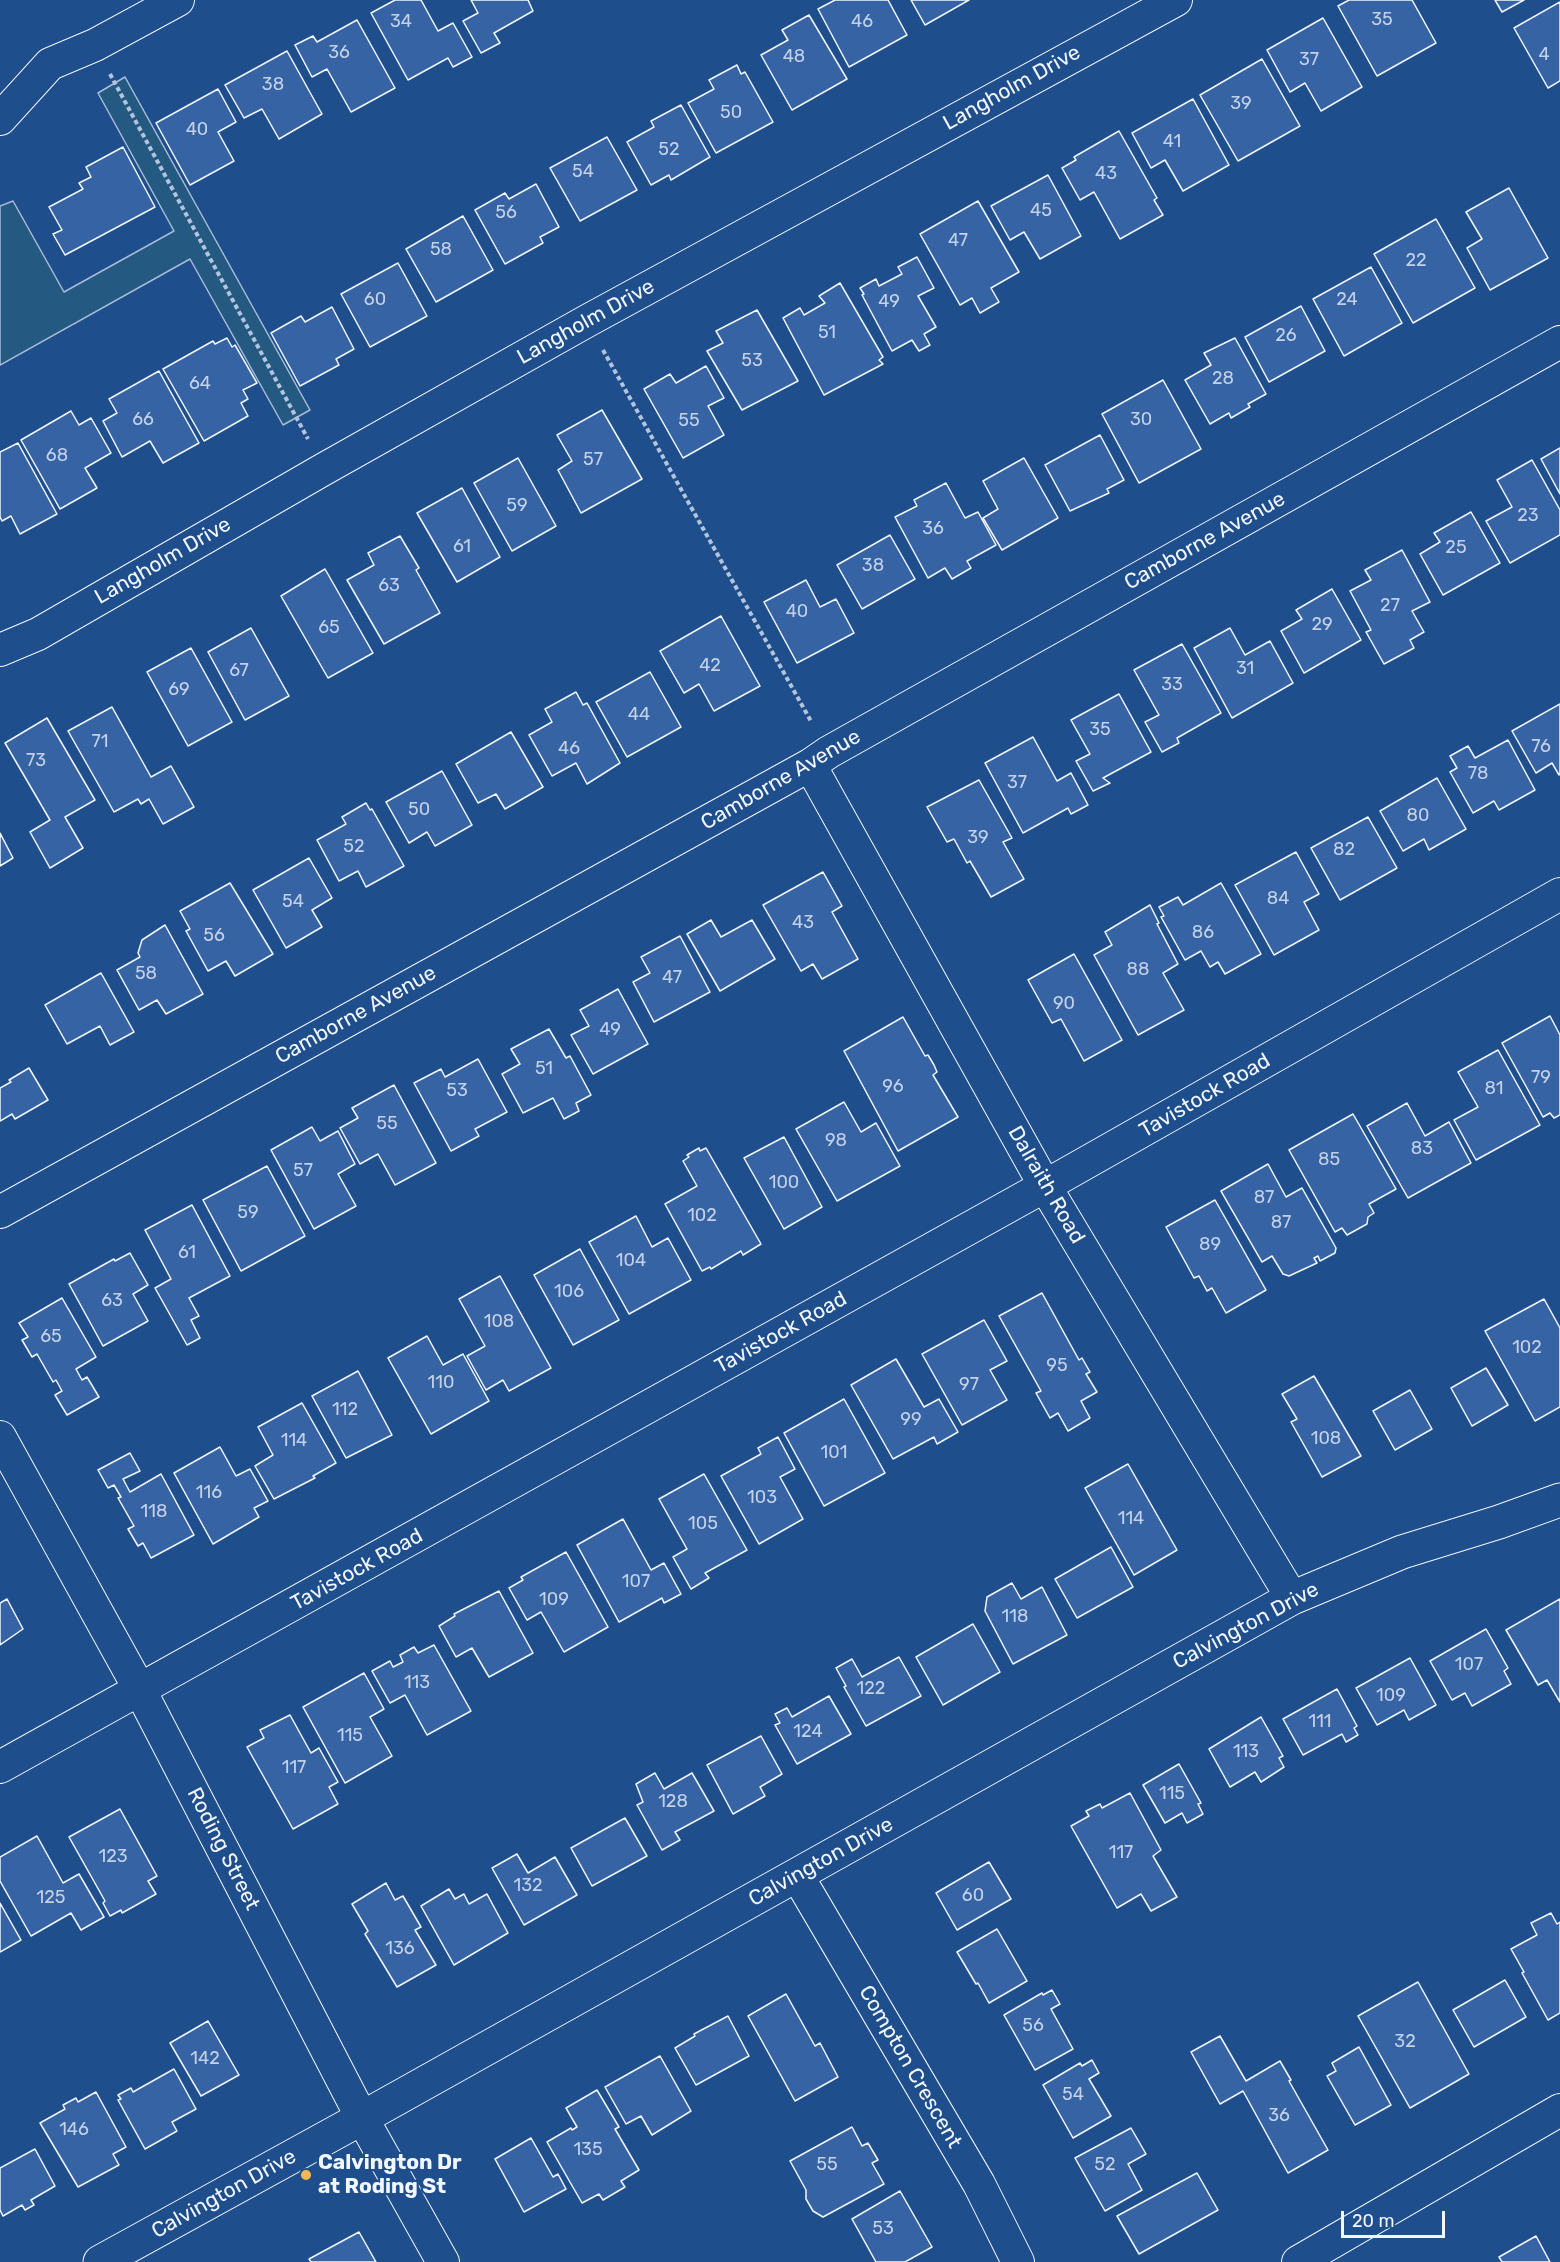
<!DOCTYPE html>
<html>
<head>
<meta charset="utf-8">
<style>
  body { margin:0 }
  #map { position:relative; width:1560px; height:2262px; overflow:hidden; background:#1f4e8c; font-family:Rubik,sans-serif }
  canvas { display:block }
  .scale { position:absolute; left:1341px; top:2211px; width:104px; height:27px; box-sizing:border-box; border:3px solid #f2f6ff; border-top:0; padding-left:8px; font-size:18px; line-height:21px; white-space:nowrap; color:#f2f6ff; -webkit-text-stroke:4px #1f4e8c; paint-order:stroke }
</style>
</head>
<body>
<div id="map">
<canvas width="1560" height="2262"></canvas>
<div class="scale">20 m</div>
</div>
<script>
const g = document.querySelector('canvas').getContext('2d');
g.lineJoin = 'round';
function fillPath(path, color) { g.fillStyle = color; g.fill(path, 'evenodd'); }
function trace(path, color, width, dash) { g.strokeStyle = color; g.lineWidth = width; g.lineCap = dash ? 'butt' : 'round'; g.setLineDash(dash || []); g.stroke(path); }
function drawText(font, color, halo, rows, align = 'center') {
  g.font = font + ' Rubik,sans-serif'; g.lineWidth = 4.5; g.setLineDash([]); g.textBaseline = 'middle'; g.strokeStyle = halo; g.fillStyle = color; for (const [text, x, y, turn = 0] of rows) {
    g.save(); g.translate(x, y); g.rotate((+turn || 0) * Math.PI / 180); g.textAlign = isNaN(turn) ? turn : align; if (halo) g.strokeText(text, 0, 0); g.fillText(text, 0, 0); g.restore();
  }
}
const green = new Path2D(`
  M125,77L310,410L283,425L190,259L0,365V206L13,201L64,292L174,231L98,93Z`);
const building = new Path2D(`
  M395,0H421L438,31L453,23L472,57L453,67L448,58L408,80L371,13Z
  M471,0H528L533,11L494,33L500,43L481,53L463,21L478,13Z
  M835,0H888L907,35L849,67L818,9Z
  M911,0H969L925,25Z
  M1349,0H1412L1436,43L1377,76L1338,6Z
  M1495,0H1524L1502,12Z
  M1560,2V81L1548,88L1514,28Z
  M809,15L847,79L792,110L761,55L788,40L782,30Z
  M1323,18L1362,87L1321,111L1305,83L1290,92L1267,50Z
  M357,20L395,88L351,112L327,69L312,77L295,45L313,36L317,42Z
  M287,51L322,114L279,139L262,109L244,118L225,85Z
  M1262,59L1300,126L1238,161L1200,95Z
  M737,65L741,74L745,72L773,122L716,153L688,103L714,89L709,80Z
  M218,89L236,122L218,132L234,161L190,185L156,123Z
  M1193,99L1229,165L1183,191L1165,160L1151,168L1132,133Z
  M681,105L710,157L671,180L669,175L651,185L627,142L654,127L651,121Z
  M1119,131L1157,198L1154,200L1163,215L1120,239L1094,192L1080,200L1062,168L1076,160L1074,157Z
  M607,137L637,190L580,221L550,168Z
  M123,147L155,207L65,255L53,234L62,230L49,207L83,189L79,183L91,177L86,167Z
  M1048,175L1081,236L1040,259L1024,232L1010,240L991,206Z
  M536,184L559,227L540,237L543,243L505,264L475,210L505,193L509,199Z
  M1509,188L1548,258L1490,290L1467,248L1482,239L1466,212Z
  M978,201L1019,272L991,288L999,302L980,313L972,298L960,305L920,234Z
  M463,216L493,270L436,302L406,249Z
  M1436,219L1475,288L1413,323L1374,254Z
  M917,257L934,288L918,296L936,327L924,334L930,345L919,351L912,340L892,351L862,295L864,294L860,288L876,279L879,286L902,274L898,267Z
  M398,263L427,316L370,347L341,294Z
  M1371,267L1402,323L1344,356L1313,299Z
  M840,283L883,357L879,360L883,364L824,395L783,318L800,308L804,315L825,303L819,296Z
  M1301,306L1325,351L1269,382L1245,337Z
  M332,307L354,349L336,359L339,365L300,386L271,333L301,316L305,322Z
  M757,310L798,381L742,410L707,351L723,343L716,331Z
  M227,338L232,347L235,345L257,383L243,390L248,399L241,403L248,416L204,441L163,369L213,341L215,344Z
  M1235,338L1266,394L1248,404L1250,407L1231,418L1229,413L1210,424L1185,380L1211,365L1204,353Z
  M706,366L724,398L708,406L724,435L683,458L644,389L670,374L676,383Z
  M159,371L199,443L163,463L150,441L122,457L103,421L117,413L109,399Z
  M1163,380L1201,449L1139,483L1102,414Z
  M602,410L642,479L581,513L558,470L572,461L557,435Z
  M71,411L79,425L91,418L111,453L85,468L97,488L60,509L21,440Z
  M1100,435L1124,480L1107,489L1109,493L1070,511L1045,465Z
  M18,443L57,514L20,534L11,516L2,521L0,517V452Z
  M1560,448V494L1541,459Z
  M518,458L556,526L512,551L474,483Z
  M1024,458L1058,518L1002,550L983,518L998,509L983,481Z
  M1532,460L1560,510V535L1510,563L1486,521L1512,507L1497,480Z
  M946,483L965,518L978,512L996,545L967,561L971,568L952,579L945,568L928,578L895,517L917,506L914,500Z
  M462,488L500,557L457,582L417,513Z
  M1471,512L1500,563L1443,595L1420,554L1440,542L1434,533Z
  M890,535L915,579L862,609L837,565Z
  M400,536L419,568L416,570L440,613L384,644L347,580L374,565L368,553Z
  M1402,550L1430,602L1412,611L1424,632L1410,640L1414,648L1384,664L1366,632L1371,630L1350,591L1371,580L1365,570Z
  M325,569L373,653L328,678L281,596Z
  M806,580L820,607L836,599L854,633L797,663L764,602Z
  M1332,589L1361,640L1304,673L1281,631L1302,619L1296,610Z
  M721,616L760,686L714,711L699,684L684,693L660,651Z
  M251,628L289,696L245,720L208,652Z
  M1230,628L1245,655L1270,641L1293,683L1232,718L1194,648Z
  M1182,644L1221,713L1177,738L1179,743L1162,752L1145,722L1159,715L1134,670Z
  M191,648L232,722L188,746L147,672Z
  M650,672L681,727L627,757L596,702Z
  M576,692L583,705L587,703L620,763L587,784L576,763L552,776L529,735L552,722L545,709Z
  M1119,694L1151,752L1103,778L1110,783L1093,791L1076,761L1090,754L1071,720Z
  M1560,704V774L1559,775L1552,763L1536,773L1512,731Z
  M112,707L151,777L171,766L194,807L163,824L149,799L141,804L138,799L114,812L68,731Z
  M47,718L95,800L65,817L83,848L50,868L30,832L50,820L5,743Z
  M511,732L543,787L505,809L496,794L478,803L456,764Z
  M1033,737L1057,781L1071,773L1088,805L1071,814L1068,808L1023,833L985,763Z
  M1508,740L1535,790L1499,810L1494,801L1473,813L1450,772L1457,768L1450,756L1468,746L1475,758Z
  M442,771L472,825L435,846L427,832L409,843L386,802Z
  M1437,778L1466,829L1429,850L1424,839L1403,851L1380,811Z
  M979,780L1012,838L1003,842L1024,879L991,897L970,861L967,863L954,839L947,842L927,807Z
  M366,803L370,810L372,809L404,866L366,887L358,871L339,881L317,840L346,824L342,817Z
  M1368,817L1397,868L1340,900L1311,848Z
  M0,833L13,858L0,866Z
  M1296,852L1319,894L1304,902L1319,930L1274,955L1235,885Z
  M309,858L332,898L312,910L322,927L286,948L253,890Z
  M823,872L842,906L832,912L858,959L822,979L813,964L801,971L763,905Z
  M230,883L273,954L235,976L226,961L208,971L186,931L190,929L180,911Z
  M1221,883L1261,954L1225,974L1218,962L1210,967L1201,951L1185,960L1161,917L1164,916L1159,907L1178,897L1183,905Z
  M1150,905L1159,923L1157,924L1178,964L1163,973L1184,1010L1138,1035L1094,955L1112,945L1105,932Z
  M711,920L721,937L752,920L775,959L720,991L687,934Z
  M165,925L203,994L166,1014L157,1000L139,1010L117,970L140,957L138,953L142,940Z
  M680,936L710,992L654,1022L633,982L650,973L641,957Z
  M1074,954L1122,1040L1084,1061L1061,1019L1052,1023L1028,980Z
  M101,973L134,1032L110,1045L100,1026L67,1044L45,1005Z
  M618,989L648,1044L593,1074L571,1035L589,1026L580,1010Z
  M1550,1016L1560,1035V1115L1554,1118L1550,1113L1543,1117L1502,1043Z
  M903,1017L925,1056L928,1055L934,1065L937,1072L933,1075L958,1117L898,1151L844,1051Z
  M549,1029L566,1058L570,1056L591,1095L576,1103L579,1111L564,1119L553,1098L523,1113L502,1074L520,1064L511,1049Z
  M1498,1050L1540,1125L1476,1160L1454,1120L1478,1107L1458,1072Z
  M478,1059L507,1112L475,1129L479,1136L451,1151L414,1083L441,1069L445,1077Z
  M29,1068L48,1100L15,1119L12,1114L0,1121V1088L11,1082L9,1080Z
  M394,1085L436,1163L395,1185L378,1154L360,1164L340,1128L358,1118L352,1108Z
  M844,1102L861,1132L876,1123L900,1166L837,1201L796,1129Z
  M1407,1103L1425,1136L1449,1122L1471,1163L1408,1198L1367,1126Z
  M1353,1114L1396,1189L1369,1204L1374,1213L1368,1217L1367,1224L1347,1235L1342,1228L1335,1232L1289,1150Z
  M312,1127L320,1141L338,1131L355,1164L338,1174L356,1206L314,1229L271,1150Z
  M784,1137L822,1207L784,1229L744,1158Z
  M699,1148L700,1151L706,1148L761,1244L743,1255L741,1251L711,1269L710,1267L702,1271L665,1204L697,1186L683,1161L689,1157L687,1155Z
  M1268,1164L1286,1197L1302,1188L1336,1248L1335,1253L1320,1261L1318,1256L1314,1258L1317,1263L1289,1276L1283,1274L1272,1256L1262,1262L1221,1191Z
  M267,1166L305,1236L241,1271L203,1200Z
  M1215,1200L1266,1290L1226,1313L1212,1288L1207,1291L1199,1276L1194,1278L1166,1227Z
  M192,1205L230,1276L189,1298L199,1316L191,1320L200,1338L187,1345L155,1288L171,1279L145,1230Z
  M636,1216L652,1247L668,1238L691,1280L629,1314L589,1242Z
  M580,1249L619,1320L573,1345L534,1275Z
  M130,1253L148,1285L133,1294L148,1321L103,1346L69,1284L114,1259L115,1261Z
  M500,1276L551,1368L509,1391L503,1380L486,1390L467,1356L485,1346L459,1299Z
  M1042,1293L1079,1360L1082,1358L1090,1372L1086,1374L1097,1392L1081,1401L1090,1418L1068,1431L1058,1413L1050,1418L1036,1393L1041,1391L999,1316Z
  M62,1298L96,1357L76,1369L82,1380L87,1377L99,1397L67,1415L55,1395L62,1391L56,1380L53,1382L37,1354L32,1357L22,1340L28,1337L19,1323Z
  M1544,1299L1560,1328V1407L1535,1421L1485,1331Z
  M984,1320L1007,1361L990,1370L1007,1400L962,1425L922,1354Z
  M427,1336L443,1365L463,1354L489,1401L431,1434L388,1358Z
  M896,1359L924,1407L939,1399L958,1432L937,1444L934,1437L893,1459L851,1385Z
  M1486,1368L1508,1405L1472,1426L1451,1388Z
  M358,1371L392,1435L346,1458L312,1396Z
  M1314,1376L1361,1456L1322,1477L1291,1422L1297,1419L1282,1394Z
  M1410,1390L1432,1429L1395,1450L1373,1411Z
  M844,1399L885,1473L824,1506L784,1433Z
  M302,1403L336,1463L313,1476L315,1478L274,1499L255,1466L273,1455L258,1427Z
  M778,1437L795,1469L780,1477L803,1519L759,1544L721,1476L761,1454L758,1448Z
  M220,1447L236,1476L250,1469L268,1501L254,1508L259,1517L213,1544L174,1473Z
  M130,1453L140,1471L123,1479L130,1492L161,1474L194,1535L151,1558L143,1543L138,1546L128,1529L134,1526L118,1498L121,1497L114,1485L108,1488L98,1470Z
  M1128,1464L1177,1550L1134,1575L1085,1488Z
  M704,1474L747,1550L705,1573L709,1578L691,1589L673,1557L687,1549L659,1499Z
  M623,1519L651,1570L664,1563L681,1594L664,1603L662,1598L619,1622L577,1545Z
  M1111,1547L1133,1587L1077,1618L1055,1579Z
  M566,1552L608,1627L564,1652L541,1612L527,1620L509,1588L523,1580L521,1577Z
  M1012,1583L1021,1599L1042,1587L1067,1635L1013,1664L985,1611L987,1597Z
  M499,1591L533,1653L489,1677L472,1648L456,1657L439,1626L455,1616L454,1614Z
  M7,1599L23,1629L0,1645V1603Z
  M1560,1599V1702L1547,1680L1538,1685L1506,1630Z
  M973,1624L1000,1672L943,1705L916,1657Z
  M1486,1629L1508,1668L1504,1671L1511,1684L1472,1706L1465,1693L1452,1700L1430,1661Z
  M434,1645L471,1711L427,1735L405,1695L390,1703L372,1671L390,1661L393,1667L403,1662L400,1655L414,1647L418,1653Z
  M899,1657L921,1696L866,1726L844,1687L846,1686L836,1668L852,1659L862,1677Z
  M1410,1658L1436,1705L1409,1720L1404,1710L1377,1725L1356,1688Z
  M364,1673L384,1709L370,1717L392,1756L345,1783L303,1707Z
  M1337,1689L1357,1726L1354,1728L1358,1735L1346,1742L1342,1734L1303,1755L1283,1719Z
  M829,1696L851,1734L797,1764L775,1725L780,1723L775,1714L787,1708L792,1717Z
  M290,1715L311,1753L319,1748L338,1782L329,1787L338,1804L293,1829L247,1747L264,1738L260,1730Z
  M1261,1717L1283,1756L1279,1758L1284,1767L1261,1782L1255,1772L1230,1787L1209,1749Z
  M761,1736L782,1774L760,1787L765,1796L733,1814L707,1765Z
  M1179,1764L1201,1803L1198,1804L1203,1814L1187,1823L1182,1813L1165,1823L1143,1785Z
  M655,1773L664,1789L692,1773L714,1811L675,1832L680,1840L662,1850L637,1805L643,1802L636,1784Z
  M1130,1793L1161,1850L1153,1856L1177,1897L1151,1911L1141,1894L1117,1908L1071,1826L1089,1816L1086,1811L1100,1804L1102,1808Z
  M120,1809L157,1876L148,1881L156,1894L122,1913L121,1910L110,1916L103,1903L105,1901L69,1837Z
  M625,1818L647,1856L592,1886L571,1848Z
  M37,1836L63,1883L79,1874L104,1917L81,1930L71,1913L31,1936L0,1881V1857Z
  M517,1854L528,1873L555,1857L577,1895L524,1925L492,1868Z
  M989,1862L1011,1899L957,1930L936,1893Z
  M386,1883L395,1900L403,1896L421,1927L415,1930L436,1965L397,1987L365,1934L368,1931L352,1904Z
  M449,1889L455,1899L464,1894L469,1904L487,1894L508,1933L454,1965L421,1906Z
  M0,1903L21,1940L0,1952Z
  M1551,1913L1557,1924L1560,1922V2013L1548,2020L1522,1973L1524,1972L1511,1949L1537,1935L1531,1923Z
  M997,1929L1027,1981L989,2003L978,1983L976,1984L957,1952Z
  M1505,1980L1526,2017L1474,2047L1453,2010Z
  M1418,1982L1469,2074L1410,2108L1358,2016Z
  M1052,1990L1060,2004L1051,2009L1073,2049L1035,2070L1004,2015L1042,1993L1043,1995Z
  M786,1994L815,2046L820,2043L838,2077L795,2101L748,2016Z
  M728,2016L749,2056L696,2085L675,2048L695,2036L694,2034Z
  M208,2021L239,2075L201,2096L170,2043Z
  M1220,2036L1246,2081L1280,2061L1291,2080L1289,2081L1328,2150L1288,2173L1243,2091L1220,2104L1191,2052Z
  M1359,2047L1391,2105L1355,2125L1327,2076L1336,2071L1332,2063Z
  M660,2056L691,2111L652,2135L641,2116L626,2124L605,2087Z
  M1092,2060L1099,2073L1089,2079L1111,2116L1073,2138L1043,2085L1080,2063L1082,2066Z
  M174,2069L196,2109L172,2122L177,2131L145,2149L118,2100L121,2099L118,2095L131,2088L133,2092Z
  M597,2090L619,2127L615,2129L639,2170L621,2181L625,2187L603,2200L599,2194L582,2203L547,2142L571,2128L572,2130L577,2127L566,2108Z
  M96,2092L126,2147L113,2154L119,2165L78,2187L40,2123L65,2109L63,2105L76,2098L78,2102Z
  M852,2127L862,2146L868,2143L878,2160L872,2163L884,2184L823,2217L813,2211L806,2199V2190L790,2161Z
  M1131,2128L1146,2154L1128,2164L1142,2190L1105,2211L1075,2158Z
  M531,2138L553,2177L558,2174L566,2189L524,2212L495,2159Z
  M35,2149L55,2186L31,2200L34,2205L25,2210L22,2205L3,2216L0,2210V2168Z
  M1197,2173L1218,2210L1139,2254L1117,2216Z
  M900,2191L932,2247L905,2262H876L852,2219Z
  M359,2232L376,2262H311L309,2259Z
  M1536,2236L1550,2262H1502L1499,2257Z`);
const path = new Path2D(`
  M110,74L308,439
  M603,350L812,723`);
const street = new Path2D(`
  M0,119L50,64L95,45L178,0
  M0,650L38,634L324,469L587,321L1176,0
  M810,765L1045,1186L1292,1598
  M0,1212L810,765L829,752L1560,342
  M0,1437L140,1690L362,2118L443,2262
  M0,1767L1045,1186L1560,894
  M797,1875L979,2184L1018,2262
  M1298,2262L1560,2110`);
const secondary = new Path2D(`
  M100,2262L362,2118L1292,1598L1402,1552L1499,1522L1560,1500`);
const markers = [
  [306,2175,6,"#ffb74d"]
];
const numberNames = [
  ["35",1382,20],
  ["34",401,22],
  ["46",862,22],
  ["36",339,53],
  ["4",1544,55],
  ["48",794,57],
  ["37",1309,60],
  ["38",273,85],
  ["39",1241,104],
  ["50",731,113],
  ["40",197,130],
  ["41",1172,142],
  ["52",669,150],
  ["54",583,172],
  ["43",1106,174],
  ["45",1041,211],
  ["56",506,213],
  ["47",958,241],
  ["58",441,250],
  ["22",1416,261],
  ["60",375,300],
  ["24",1347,300],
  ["49",889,302],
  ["51",827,333],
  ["26",1286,336],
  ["53",752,361],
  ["28",1223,379],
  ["64",200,384],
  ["66",143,420],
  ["30",1141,420],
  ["55",689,421],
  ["68",57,456],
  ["57",593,460],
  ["59",517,506],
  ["23",1528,516],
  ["36",933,529],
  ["61",462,547],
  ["25",1456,548],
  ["38",873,566],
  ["63",389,586],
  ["27",1390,606],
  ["40",797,612],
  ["29",1322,625],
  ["65",329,628],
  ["42",710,666],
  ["31",1245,669],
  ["67",239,671],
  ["33",1172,685],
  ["69",179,690],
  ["44",639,715],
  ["35",1100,730],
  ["71",100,742],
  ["76",1541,747],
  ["46",569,749],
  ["73",36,761],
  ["78",1478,774],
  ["37",1017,783],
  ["50",419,810],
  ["80",1418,816],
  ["39",978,838],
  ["52",354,847],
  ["82",1344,850],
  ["84",1278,899],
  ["54",293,902],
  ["43",803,923],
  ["86",1203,933],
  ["56",214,936],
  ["88",1138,970],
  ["58",146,974],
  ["47",672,978],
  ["90",1064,1004],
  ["49",610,1030],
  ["51",544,1069],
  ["79",1541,1078],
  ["96",893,1087],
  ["81",1494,1089],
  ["53",457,1091],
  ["55",387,1124],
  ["98",836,1141],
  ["83",1422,1149],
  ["85",1329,1160],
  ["57",303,1171],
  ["100",784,1183],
  ["87",1264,1198],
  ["59",248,1213],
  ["102",702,1216],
  ["87",1281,1223],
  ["89",1210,1245],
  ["61",187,1253],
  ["104",631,1261],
  ["106",569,1292],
  ["63",112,1301],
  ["108",499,1322],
  ["65",51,1337],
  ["102",1527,1348],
  ["95",1057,1366],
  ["110",441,1383],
  ["97",969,1385],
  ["112",345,1410],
  ["99",911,1420],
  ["108",1326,1439],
  ["114",294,1441],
  ["101",834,1453],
  ["116",209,1493],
  ["103",762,1498],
  ["118",154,1512],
  ["114",1131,1519],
  ["105",703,1524],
  ["107",636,1582],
  ["109",554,1600],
  ["118",1015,1617],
  ["107",1469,1665],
  ["113",417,1683],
  ["122",871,1689],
  ["109",1391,1696],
  ["111",1320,1722],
  ["124",808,1732],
  ["115",350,1736],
  ["113",1246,1752],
  ["117",294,1768],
  ["115",1172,1794],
  ["128",673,1802],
  ["117",1121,1853],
  ["123",113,1857],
  ["132",528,1886],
  ["60",973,1896],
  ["125",51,1898],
  ["136",400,1949],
  ["56",1033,2026],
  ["32",1405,2042],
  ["142",205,2059],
  ["54",1073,2095],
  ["36",1279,2116],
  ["146",74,2130],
  ["135",588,2150],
  ["55",827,2165],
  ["52",1105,2165],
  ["53",883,2229]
];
const streetNames = [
  ["Langholm Drive",1012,88,-29],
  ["Langholm Drive",586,322,-29],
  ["Camborne Avenue",1205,541,-29],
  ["Langholm Drive",163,561,-30],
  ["Camborne Avenue",781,780,-30],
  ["Camborne Avenue",356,1015,-29],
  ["Tavistock Road",1205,1096,-30],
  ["Dalraith Road",1046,1185,60],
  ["Tavistock Road",781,1333,-29],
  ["Tavistock Road",357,1570,-29],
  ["Calvington Drive",1246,1626,-28],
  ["Roding Street",223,1849,63],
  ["Calvington Drive",821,1862,-29],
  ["Compton Crescent",910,2067,60],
  ["Calvington Drive",224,2194,-29]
];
const poiNames = [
  ["Calvington Dr",318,2163],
  ["at Roding St",318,2187]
];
fillPath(green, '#245a82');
trace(green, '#a8bbd7', 1.5);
fillPath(building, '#3563a3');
trace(building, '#f2f6ff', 1.5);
trace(street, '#f2f6ff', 34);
trace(secondary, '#f2f6ff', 35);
trace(path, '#b3c4dc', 4, [4.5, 3]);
trace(street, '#1f4e8c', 32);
trace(secondary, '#1f4e8c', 33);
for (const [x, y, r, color] of markers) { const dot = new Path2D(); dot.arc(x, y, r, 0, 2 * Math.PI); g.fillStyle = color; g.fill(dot); trace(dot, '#1f4e8c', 2); }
drawText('18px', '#c3d1e8', null, numberNames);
drawText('21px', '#f2f6ff', '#1f4e8c', streetNames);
drawText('bold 21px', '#f2f6ff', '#1f4e8c', poiNames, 'left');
</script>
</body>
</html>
